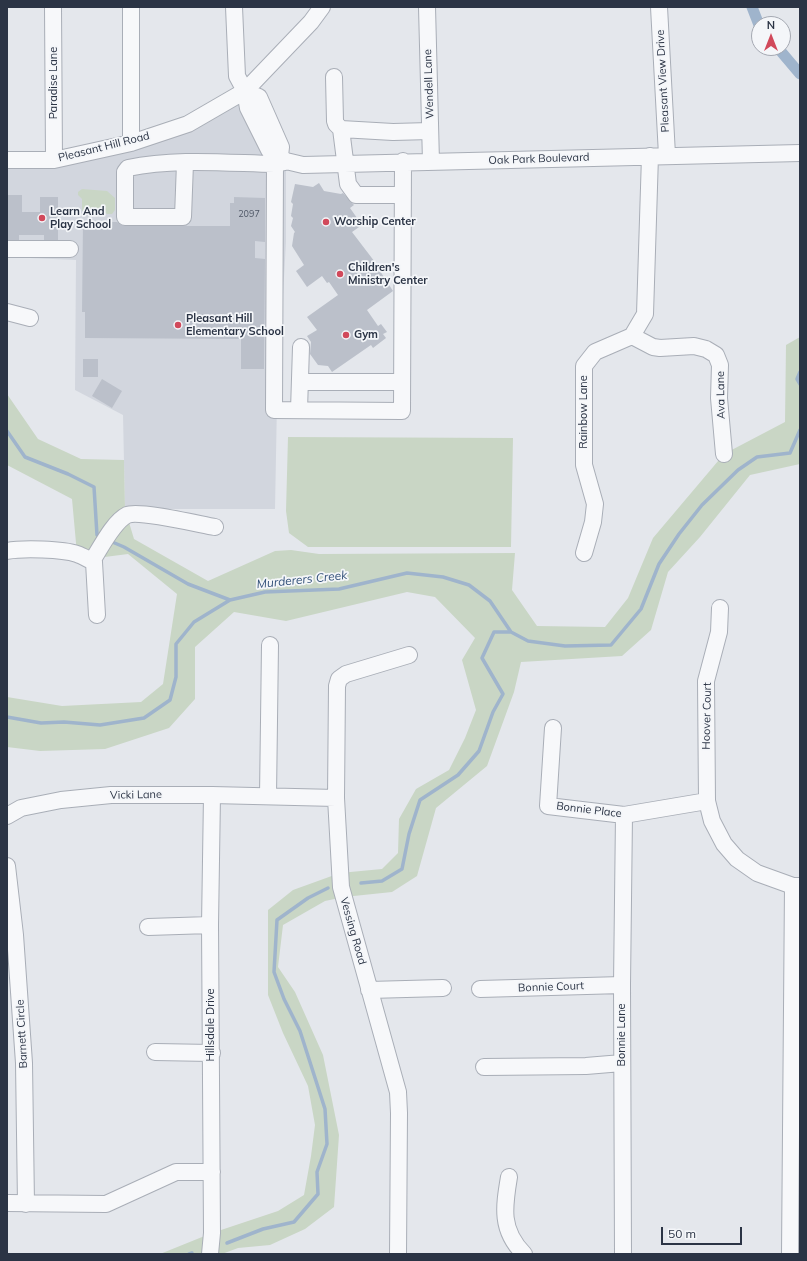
<!DOCTYPE html>
<html>
<head>
<meta charset="utf-8">
<style>
  body { margin:0 }
  #map { position:relative; width:807px; height:1261px; overflow:hidden; background:#e4e7ec; font-family:Mulish,sans-serif }
  canvas { display:block }
  .frame { position:absolute; inset:0; border:8px solid #2b3445; pointer-events:none }
  .north { position:absolute; left:751px; top:16px; width:40px; height:40px; box-sizing:border-box; background:#f4f6f9; border:1px solid #a4a8b1; border-radius:50%; rotate:0deg; font-size:11px; font-weight:700; line-height:16px; text-align:center; color:#2b3445 }
  .north::after { content:''; display:block; margin:auto; width:14px; height:18px; background:#d1495b; clip-path:polygon(50% 0,100% 100%,50% 72%,0 100%) }
  .scale { position:absolute; left:661px; top:1227px; width:81px; height:18px; box-sizing:border-box; border:2px solid #2b3445; border-top:0; padding-left:5px; font-size:12px; line-height:14px; white-space:nowrap; color:#2b3445; -webkit-text-stroke:3px #f4f6f9; paint-order:stroke }
</style>
</head>
<body>
<div id="map">
<canvas width="807" height="1261"></canvas>
<div class="frame"></div>
<div class="north">N</div>
<div class="scale">50 m</div>
</div>
<script>
const g = document.querySelector('canvas').getContext('2d');
g.lineJoin = 'round';
function fillPath(path, color) { g.fillStyle = color; g.fill(path, 'evenodd'); }
function trace(path, color, width, dash) { g.strokeStyle = color; g.lineWidth = width; g.lineCap = dash ? 'butt' : 'round'; g.setLineDash(dash || []); g.stroke(path); }
function drawText(font, color, halo, rows, align = 'center') {
  g.font = font + ' Mulish,sans-serif'; g.lineWidth = 3.5; g.setLineDash([]); g.textBaseline = 'middle'; g.strokeStyle = halo; g.fillStyle = color; for (const [text, x, y, turn = 0] of rows) {
    g.save(); g.translate(x, y); g.rotate((+turn || 0) * Math.PI / 180); g.textAlign = isNaN(turn) ? turn : align; if (halo) g.strokeText(text, 0, 0); g.fillText(text, 0, 0); g.restore();
  }
}
const built = new Path2D(`
  M245,91L286,161V242L277,402L275,509H125L123,415L75,390L76,260L7,257V160L131,143Z`);
const green = new Path2D(`
  M82,189L107,191L115,198V210L112,214H107L103,211H82V199L78,195V192Z
  M800,337V464L750,475L700,537L668,572L651,630L622,656L521,662L514,692L487,766L436,808L417,876L392,892L344,897L325,901L283,925L278,967L295,992L323,1055L339,1135L334,1207L305,1229L270,1245L238,1248L222,1254H160L212,1233L278,1211L304,1195L311,1156L315,1125L308,1086L283,1033L268,995V910L293,890L340,873L382,869L398,853L399,819L416,789L449,770L465,738L476,710L462,660L475,638L435,597L407,592L286,621L234,612L195,647V699L169,728L105,749L40,751L7,747V697L62,706L141,702L163,684L177,594L128,554L97,558L77,554L72,499L7,465V394L38,439L81,459L124,460L125,509L134,539L208,581L275,551L291,550L319,554L515,553L512,590L537,626L605,627L628,598L653,538L724,454L785,422L786,345Z
  M288,437L513,438L511,547H308L289,533L286,511Z`);
const stream = new Path2D(`
  M800,372L797,379L800,384
  M7,431L25,457L68,474L94,487L97,535L102,538
  M110,541L124,547L188,584L230,600
  M7,717L41,723L64,722L100,725L144,718L170,700L176,677V644L194,622L230,600L265,592L339,589L407,573L443,577L469,585L490,601L511,632L528,641L565,646L611,645L641,609L659,564L679,534L702,505L738,470L757,457L790,453L800,430
  M361,883L382,881L402,869L409,834L420,800L458,775L479,751L493,712L503,694L482,658L494,632H511
  M227,1243L263,1229L294,1222L318,1194L317,1172L327,1144L325,1109L300,1031L284,999L274,972L277,920L308,898L328,888
  M189,1254L192,1253`);
const canal = new Path2D(`
  M752,7L759,25
  M778,48L800,74`);
const building = new Path2D(`
  M319,183L324,191L341,194L343,193L354,205L350,208L362,225L352,232L381,270L380,271L393,291L367,310L378,326L381,324L387,332L383,334L386,338L373,348L371,345L332,372L328,366L318,365L310,354L311,342L307,336L317,330L307,317L338,295L329,282L327,283L322,276L307,287L296,271L304,265L292,246L294,233L295,232L291,226L293,218L291,216L293,204L291,202L295,184L313,187Z
  M7,195H22V212H40V197H58V240H44V235H19V240H7Z
  M234,197L265,198V242L255,241V258L265,259L264,369H241V339L85,338V312H82L83,222H117L121,225L125,226H230V203H234Z
  M83,359H98V377H83Z
  M102,379L122,391L112,408L92,396Z`);
const minor = new Path2D(`
  M53,7L54,160
  M131,7V143
  M234,7L237,76L245,91L248,108L269,150L286,161L303,165L800,153
  M427,7L431,162
  M659,7L667,155
  M334,77L335,121L336,124L341,129L393,132L430,131
  M245,91L259,97L281,147L280,156
  M341,129L348,184L356,195H403
  M7,160H54L131,143L188,124L245,91L311,22L322,7
  M185,163L183,217H125V172L128,168C176,158 226,163 275,164L285,162
  M275,164L274,410L402,411L403,161
  M7,249H70
  M7,312L30,318
  M632,336L653,347L660,348L694,346L706,349L716,355L720,365L719,398L724,454
  M300,382H402
  M299,410L301,347
  M7,551C22,548 63,549 77,554C83,556 89,560 94,562L97,615
  M584,553L593,522L595,504L584,465V366L595,352L632,336L645,314L650,156
  M92,561C100,549 113,522 127,515C139,510 198,524 215,527
  M720,608L719,632L706,681L707,801L712,821L724,844L737,859L757,873L793,886H800
  M553,728L548,806L624,815L707,801
  M268,796L270,645
  M7,816L21,808L61,800L111,795H212L336,798
  M7,866L15,935L24,1063L26,1204
  M148,927L210,925
  M480,989L622,985
  M369,990L443,988
  M155,1052L212,1053
  M484,1067L586,1066L622,1063
  M509,1177C504,1207 500,1230 524,1254
  M7,1203L106,1204L176,1172H212
  M210,1254L212,1233L210,925L212,795
  M398,1254L399,1113L398,1092L341,887L336,798L337,686L339,679L346,674L409,655
  M623,1254L622,985L624,815
  M790,1254L793,886`);
const markers = [
  [42,218,4,"#d1495b"],
  [326,222,4,"#d1495b"],
  [340,274,4,"#d1495b"],
  [178,325,4,"#d1495b"],
  [346,335,4,"#d1495b"]
];
const numberNames = [
  ["2097",249,214]
];
const streetNames = [
  ["Pleasant View Drive",663,81,-93],
  ["Paradise Lane",54,83,-90],
  ["Wendell Lane",429,84,-92],
  ["Pleasant Hill Road",104,147,-14],
  ["Oak Park Boulevard",539,159,-2],
  ["Ava Lane",721,395,-91],
  ["Rainbow Lane",584,412,-90],
  ["Hoover Court",707,716,-89],
  ["Vicki Lane",136,795,-1],
  ["Bonnie Place",589,810,7],
  ["Vessing Road",353,931,74],
  ["Bonnie Court",551,987,-2],
  ["Hillsdale Drive",211,1025,-90],
  ["Barnett Circle",22,1034,-93],
  ["Bonnie Lane",622,1035,-90]
];
const poiNames = [
  ["Learn And",50,212],
  ["Play School",50,225],
  ["Worship Center",334,222],
  ["Children's",348,268],
  ["Ministry Center",348,281],
  ["Pleasant Hill",186,319],
  ["Elementary School",186,332],
  ["Gym",354,335]
];
const waterNames = [
  ["Murderers Creek",302,580,-6]
];
fillPath(built, '#d2d6de');
fillPath(green, '#c9d6c5');
trace(stream, '#9fb4cc', 3.5);
trace(canal, '#9fb4cc', 11);
fillPath(building, '#bbc0ca');
trace(minor, '#a9aeb7', 18);
trace(minor, '#f7f8fa', 16);
for (const [x, y, r, color] of markers) { const dot = new Path2D(); dot.arc(x, y, r, 0, 2 * Math.PI); g.fillStyle = color; g.fill(dot); trace(dot, '#f4f6f9', 1.5); }
drawText('9px', '#4f5766', null, numberNames);
drawText('11px', '#2b3445', '#f4f6f9', streetNames);
drawText('bold 11px', '#2b3445', '#f4f6f9', poiNames, 'left');
drawText('italic 12px', '#34527a', '#f4f6f9', waterNames);
</script>
</body>
</html>
